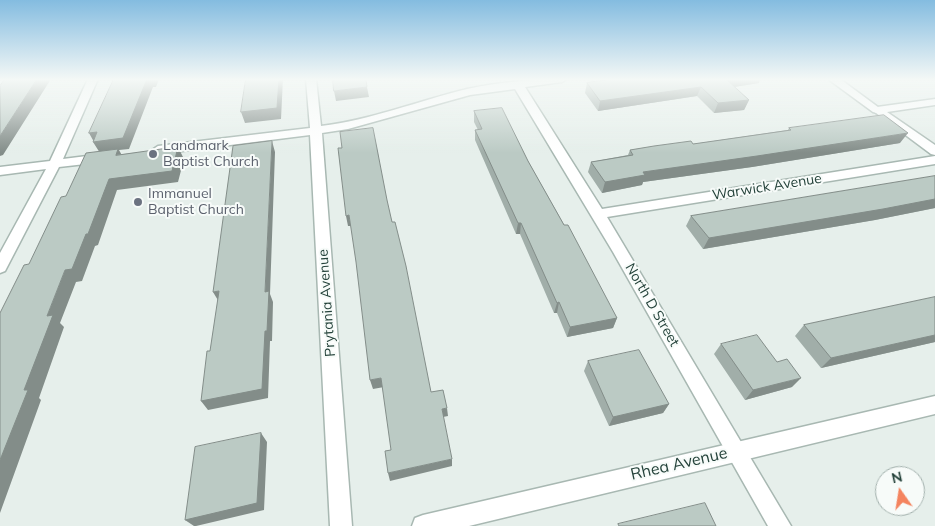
<!DOCTYPE html>
<html>
<head>
<meta charset="utf-8">
<style>
  body { margin:0 }
  #map { position:relative; width:935px; height:526px; overflow:hidden; background:#e6efeb; font-family:Mulish,sans-serif }
  canvas { display:block }
  .north { position:absolute; left:875px; top:466px; width:50px; height:50px; box-sizing:border-box; background:#f7fbf9; border:1px solid #a3b1ad; border-radius:50%; rotate:347deg; font-size:14px; font-weight:700; line-height:20px; text-align:center; color:#24423a }
  .north::after { content:''; display:block; margin:auto; width:18px; height:22px; background:#f4845f; clip-path:polygon(50% 0,100% 100%,50% 72%,0 100%) }
</style>
</head>
<body>
<div id="map">
<canvas width="935" height="526"></canvas>
<div class="north">N</div>
</div>
<script>
const g = document.querySelector('canvas').getContext('2d');
g.lineJoin = 'round';
function trace(path, color, width, dash) { g.strokeStyle = color; g.lineWidth = width; g.lineCap = dash ? 'butt' : 'round'; g.setLineDash(dash || []); g.stroke(path); }
function fillPath(path, color) { g.fillStyle = color; g.fill(path, 'evenodd'); }
function drawText(font, color, halo, rows, align = 'center') {
  g.font = font + ' Mulish,sans-serif'; g.lineWidth = 4; g.setLineDash([]); g.textBaseline = 'middle'; g.strokeStyle = halo; g.fillStyle = color; for (const [text, x, y, turn = 0] of rows) {
    g.save(); g.translate(x, y); g.rotate((+turn || 0) * Math.PI / 180); g.textAlign = isNaN(turn) ? turn : align; if (halo) g.strokeText(text, 0, 0); g.fillText(text, 0, 0); g.restore();
  }
}
const minor = new Path2D(`
  M88,79H98L63,159L103,154L109,158L103,162L59,167L5,271L0,273V253L46,169L0,175V167L50,161Z
  M306,79H316L321,126C371,120 418,101 467,89C499,82 534,79 567,79L562,82L525,87L602,209L935,156V164L607,217L791,526H768L613,252L515,89L470,95L348,129L322,133L352,526H330L310,135L158,154L152,150L158,146L310,128Z
  M828,79H840L882,110L877,113L873,112Z`);
const tertiary = new Path2D(`
  M935,99V105L887,112L935,145V155L931,154L872,110L877,107Z
  M935,396V414L469,526H412L415,518L423,515Z`);
const wall = new Path2D(`
  M587,83H759L734,87L749,100L744,110L714,113L697,96L598,111L585,93Z
  M474,111L528,161L617,318L613,328L567,337L557,313H554L520,234H516L475,140V130H478L474,122Z
  M789,128L900,143L752,167L643,182L642,185L602,193L588,172L591,162L628,155L630,150L693,144L788,130Z
  M935,176V208L875,220L703,249L686,226L691,216Z
  M935,297V342L821,368L795,336L804,325Z
  M721,344L792,387L745,400L714,354Z
  M588,361L669,404L663,413L609,426L584,371Z`);
const shadedWall = new Path2D(`
  M37,79H51L3,155L0,156V136Z
  M147,79H159L156,87H153L129,149L119,150L125,161L100,153L93,142H94L89,133Z
  M279,79H283L281,119L245,123L241,112Z
  M725,79H760L759,83L721,89Z
  M367,87L369,97L336,101L334,91Z
  M701,87L697,96L598,111L600,101Z
  M749,100L744,110L714,113L718,103Z
  M908,133L900,143L752,167L643,182L642,185L602,193L605,182L643,172Z
  M272,141L275,152L270,294L273,302L272,341H270L268,398L208,410L201,401L265,331V292Z
  M178,147L184,159L178,182L117,190L98,245L95,246L82,281L76,282L60,323L64,327L39,398L41,400L0,513V460L24,390L47,316L65,270L109,179Z
  M935,199V208L875,220L703,249L709,238Z
  M349,215L351,226H348L346,216Z
  M518,223H521L520,234H516Z
  M219,291V302L213,292Z
  M559,302L557,313H554L557,303Z
  M617,318L613,328L567,337L570,327Z
  M935,335V342L821,368L831,358Z
  M381,378L384,387L373,389L370,380Z
  M801,378L792,387L745,400L753,390Z
  M669,404L663,413L609,426L613,417Z
  M447,408L448,416L443,417L442,409Z
  M261,433L267,442L264,510L196,526H194L185,520Z
  M452,459V466L390,481L388,473Z`);
const building = new Path2D(`
  M5,79H37L0,136V86Z
  M114,79H147L123,138L93,142L97,132L89,133Z
  M246,79H279L277,108L241,112Z
  M333,79H366L367,87L334,91Z
  M612,79H726L749,100L718,103L701,87L600,101L587,83Z
  M502,108L528,161L564,225H568L617,318L570,327L559,302L557,303L521,223H518L475,130L482,129L474,111Z
  M884,115L908,133L757,156L643,172L645,175L605,182L591,162L633,155L630,150L654,146L691,141L693,144L791,130L789,128Z
  M373,128L387,200L392,222H395L406,266L431,392L443,390L447,408L442,409L452,459L388,473L385,451L391,450L381,378L370,380L356,262L349,215L346,216L338,148H342L340,132Z
  M272,141L265,292L269,291L267,331H265L262,389L201,401L207,351H210L219,291L213,292L233,146Z
  M178,147L172,171L109,179L88,234H86L72,269L65,270L47,316L53,315L24,390H28L0,460V313L24,265L29,264L61,197L66,196L86,153L118,149L116,155Z
  M935,176V199L883,209L709,238L691,216Z
  M935,297V335L831,358L804,325Z
  M757,335L777,362L787,359L801,378L753,390L721,344Z
  M639,350L669,404L613,417L588,361Z
  M261,433L257,503L185,520L195,447Z
  M705,503L716,526H619L618,524Z`);
const markers = [
  [153,154,5,"#6b7280"],
  [138,202,5,"#6b7280"]
];
const worshipNames = [
  ["Landmark",163,146],
  ["Baptist Church",163,162],
  ["Immanuel",148,194],
  ["Baptist Church",148,210]
];
const streetNames = [
  ["Warwick Avenue",767,187,-9],
  ["Prytania Avenue",327,303,-94],
  ["North D Street",652,305,60]
];
const nearStreetnames = [
  ["Rhea Avenue",679,464,-13]
];
trace(minor, '#a8b8b2', 3);
trace(tertiary, '#a8b8b2', 3);
fillPath(minor, '#fff');
fillPath(tertiary, '#fff');
fillPath(wall, '#a1aea9');
fillPath(shadedWall, '#838d89');
fillPath(building, '#bbcac4');
trace(building, '#838d89', 1);
const sky = g.createLinearGradient(0, 0, 0, 153);
sky.addColorStop(0, '#84bce0');
sky.addColorStop(0.52, '#f4f8f6');
sky.addColorStop(1, '#f4f8f600');
g.fillStyle = sky;
g.fillRect(0, 0, 935, 153);
for (const [x, y, r, color] of markers) { const dot = new Path2D(); dot.arc(x, y, r, 0, 2 * Math.PI); g.fillStyle = color; g.fill(dot); trace(dot, '#f7fbf9', 2); }
drawText('14px', '#5b616d', '#f7fbf9', worshipNames, 'left');
drawText('14px', '#24423a', '#f7fbf9', streetNames);
drawText('16px', '#24423a', '#f7fbf9', nearStreetnames);
</script>
</body>
</html>
